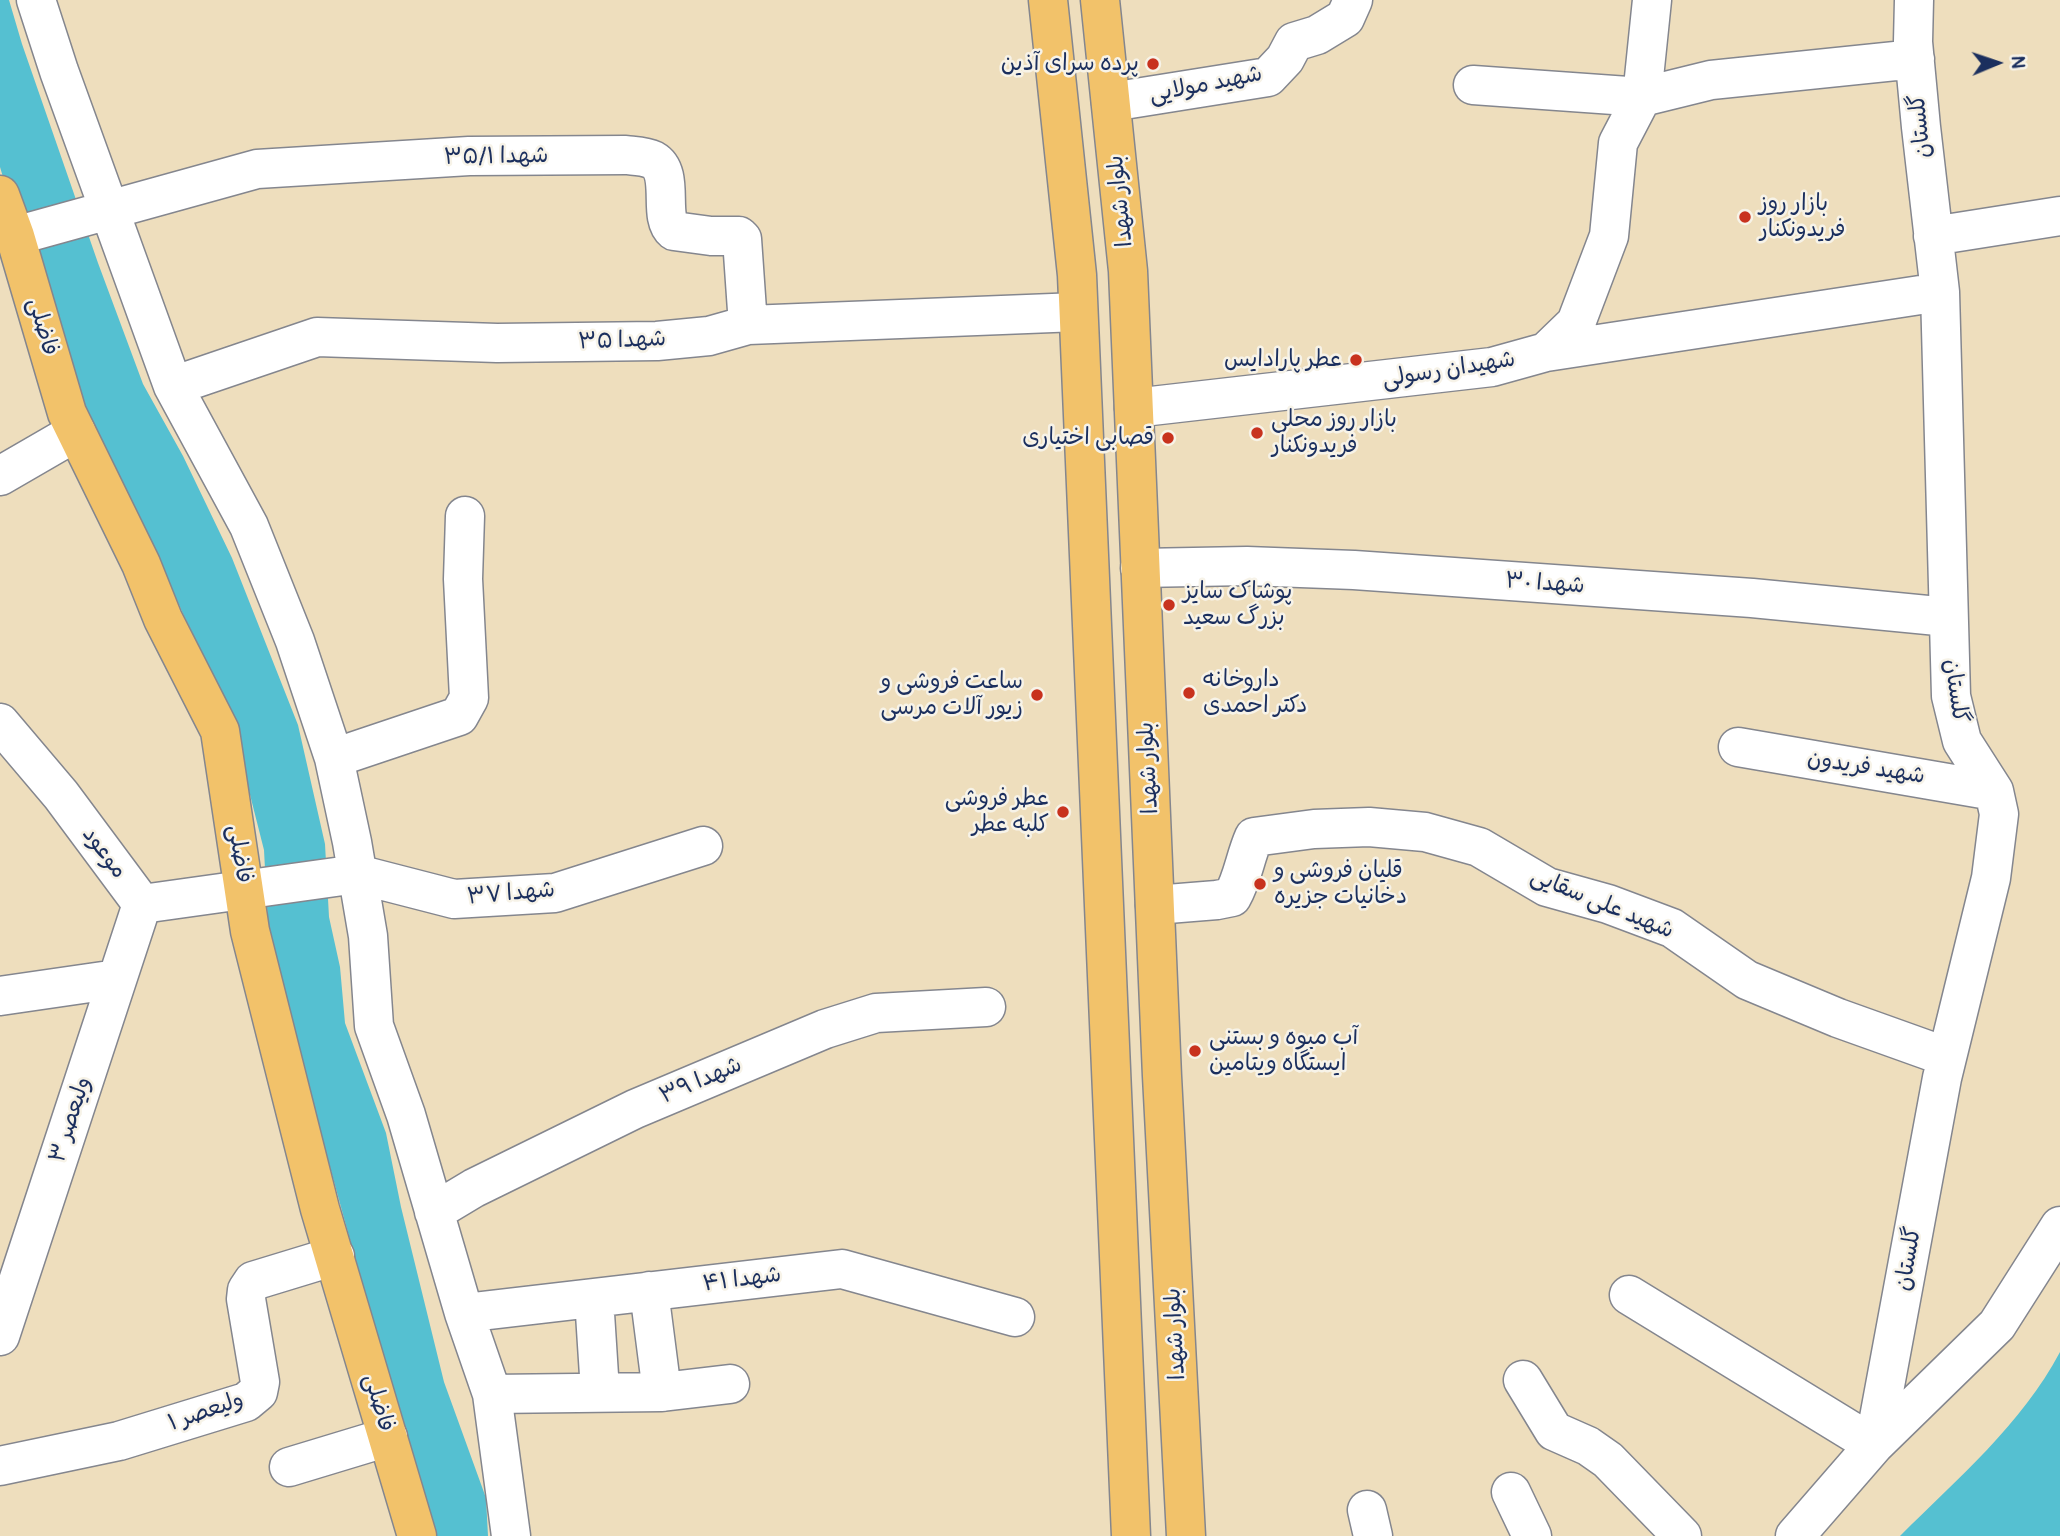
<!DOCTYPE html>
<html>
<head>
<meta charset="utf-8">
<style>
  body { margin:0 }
  #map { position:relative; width:2060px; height:1536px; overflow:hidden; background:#eedebd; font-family:Pangolin,sans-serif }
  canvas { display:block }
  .north { position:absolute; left:1962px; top:28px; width:70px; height:70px; -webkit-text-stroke:5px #f7f3e8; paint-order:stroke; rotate:88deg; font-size:19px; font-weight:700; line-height:28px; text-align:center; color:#1b2f5e }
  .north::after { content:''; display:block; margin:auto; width:24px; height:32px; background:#1b2f5e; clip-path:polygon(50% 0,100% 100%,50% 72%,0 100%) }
</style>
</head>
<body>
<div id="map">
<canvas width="2060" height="1536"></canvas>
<div class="north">N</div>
</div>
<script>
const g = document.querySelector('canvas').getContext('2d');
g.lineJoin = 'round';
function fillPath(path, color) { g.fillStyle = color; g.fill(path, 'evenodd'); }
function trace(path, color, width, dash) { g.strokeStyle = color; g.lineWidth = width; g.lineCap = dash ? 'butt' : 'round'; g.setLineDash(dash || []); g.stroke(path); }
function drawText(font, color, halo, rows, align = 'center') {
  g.font = font + ' Pangolin,"Playpen Sans Arabic",sans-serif'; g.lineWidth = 5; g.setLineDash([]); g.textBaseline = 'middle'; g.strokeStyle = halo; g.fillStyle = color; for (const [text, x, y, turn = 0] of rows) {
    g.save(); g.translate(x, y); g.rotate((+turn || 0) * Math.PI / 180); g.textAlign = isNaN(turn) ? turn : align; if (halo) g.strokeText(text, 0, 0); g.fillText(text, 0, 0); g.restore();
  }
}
const water = new Path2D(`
  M0,0H9L22,44L98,263L143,384L183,456L232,558L298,725L325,844L329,917L340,967L345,1023L386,1133L401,1207L444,1382L486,1498L488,1536H426L386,1389L358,1269L288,1014L268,926L264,850L226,700L184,616L141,520L86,423L39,297L0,167Z
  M2060,1352V1536H1900C1957,1479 2022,1424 2060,1352Z`);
const minor = new Path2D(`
  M36,0L59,71L173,386L249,526L295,641L334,758L352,842L368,936L374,1026L406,1115L464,1313L492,1394L511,1536
  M1473,85L1642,97L1652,0
  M1111,102L1268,77L1285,59L1294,42L1317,35L1345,18L1353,0
  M15,236L257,169L469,156L626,155C634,156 645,156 653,160C676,173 657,217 674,231L711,236H739L742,239L748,325
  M1933,236L2060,216
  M1546,352L1940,292
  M173,386L317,337L497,343L657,341L709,336L748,325L1078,312
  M1134,408L1492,367L1546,352L1576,323L1609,236L1618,143L1642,97L1711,80L1915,59
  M0,476L76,432
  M1140,568L1247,566L1354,570L1752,598L1948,617
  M0,723L61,795L142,904L357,874L454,899L555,893L703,846
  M1738,747L1994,791
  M334,758L459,716L469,698L463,579L465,516
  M1155,905L1217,900L1232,897C1243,878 1245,857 1254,837L1314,829L1369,827L1425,832L1479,847L1547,887L1608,904L1672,928L1747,980L1838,1018L1947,1057
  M0,996L117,979
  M434,1212L474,1188L635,1109L825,1029L876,1013L986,1007
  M649,1291L662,1392L730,1384
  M1629,1295L1874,1445L1997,1325L2060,1226
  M594,1298L600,1391
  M464,1313L842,1269L1015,1317
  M0,1336L142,904
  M1523,1380L1554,1431L1588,1446L1608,1460L1682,1536
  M492,1394L662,1392
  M0,1466L119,1441L246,1402L258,1392L260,1382L246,1299L247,1290L253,1281L335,1256
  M289,1467L388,1437
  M1511,1492L1532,1536
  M1367,1510L1373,1536
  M1795,1536L1874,1445L1942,1078L1991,878L1999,814L1994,791L1962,741L1951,696L1940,292L1921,127L1913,42L1914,0`);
const major = new Path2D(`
  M1048,0L1077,275L1131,1536
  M1100,0L1128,271L1162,1076L1186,1536
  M0,195L15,236L67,413L141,564L163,619L220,731L250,931L320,1209L417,1536`);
const markers = [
  [1153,64,7,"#c8321e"],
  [1745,217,7,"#c8321e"],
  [1356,360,7,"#c8321e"],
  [1257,433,7,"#c8321e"],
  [1168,438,7,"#c8321e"],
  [1169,605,7,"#c8321e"],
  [1189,693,7,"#c8321e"],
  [1037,695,7,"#c8321e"],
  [1063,812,7,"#c8321e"],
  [1260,884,7,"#c8321e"],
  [1195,1051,7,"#c8321e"]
];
const poiNames = [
  ["پرده سرای آذین",1139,64,"right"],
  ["بازار روز",1759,204],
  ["فریدونکنار",1759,230],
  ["عطر پارادایس",1342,360,"right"],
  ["بازار روز محلی",1271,420],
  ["فریدونکنار",1271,446],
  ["قصابی اختیاری",1154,438,"right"],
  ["پوشاک سایز",1183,592],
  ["بزرگ سعید",1183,618],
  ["داروخانه",1203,680],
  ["دکتر احمدی",1203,706],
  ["ساعت فروشی و",1023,682,"right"],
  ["زیور آلات مرسی",1023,708,"right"],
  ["عطر فروشی",1049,799,"right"],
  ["کلبه عطر",1049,825,"right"],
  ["قلیان فروشی و",1274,871],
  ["دخانیات جزیره",1274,897],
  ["آب میوه و بستنی",1209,1038],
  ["ایستگاه ویتامین",1209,1064]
];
const streetNames = [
  ["شهید مولایی",1206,85,-11],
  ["گلستان",1921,126,-96],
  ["شهدا ۳۵/۱",496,157,-1],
  ["بلوار شهدا",1121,201,-96],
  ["فاضلی",42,327,74],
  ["شهدا ۳۵",622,341,-2],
  ["شهیدان رسولی",1449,370,-9],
  ["شهدا ۳۰",1545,584,4],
  ["گلستان",1955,691,82],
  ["بلوار شهدا",1149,768,-93],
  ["شهید فریدون",1866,768,9],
  ["موعود",104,853,53],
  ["فاضلی",239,854,81],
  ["شهدا ۳۷",511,894,-5],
  ["شهید علی سقایی",1602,904,22],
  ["شهدا ۳۹",701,1081,-23],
  ["ولیعصر ۳",71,1120,-72],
  ["گلستان",1909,1259,-80],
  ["شهدا ۴۱",742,1280,-7],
  ["بلوار شهدا",1176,1334,-93],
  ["فاضلی",378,1403,74],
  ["ولیعصر ۱",206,1412,-19]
];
fillPath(water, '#55c0d1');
trace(minor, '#84868e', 41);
trace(major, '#84868e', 41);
trace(minor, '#fff', 38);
trace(major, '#f2c26a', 38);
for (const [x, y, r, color] of markers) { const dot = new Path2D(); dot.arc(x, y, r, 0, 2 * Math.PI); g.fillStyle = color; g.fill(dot); trace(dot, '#f7f3e8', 2.5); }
drawText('23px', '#1b2f5e', '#f7f3e8', poiNames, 'left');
drawText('23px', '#1b2f5e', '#f7f3e8', streetNames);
</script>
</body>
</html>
